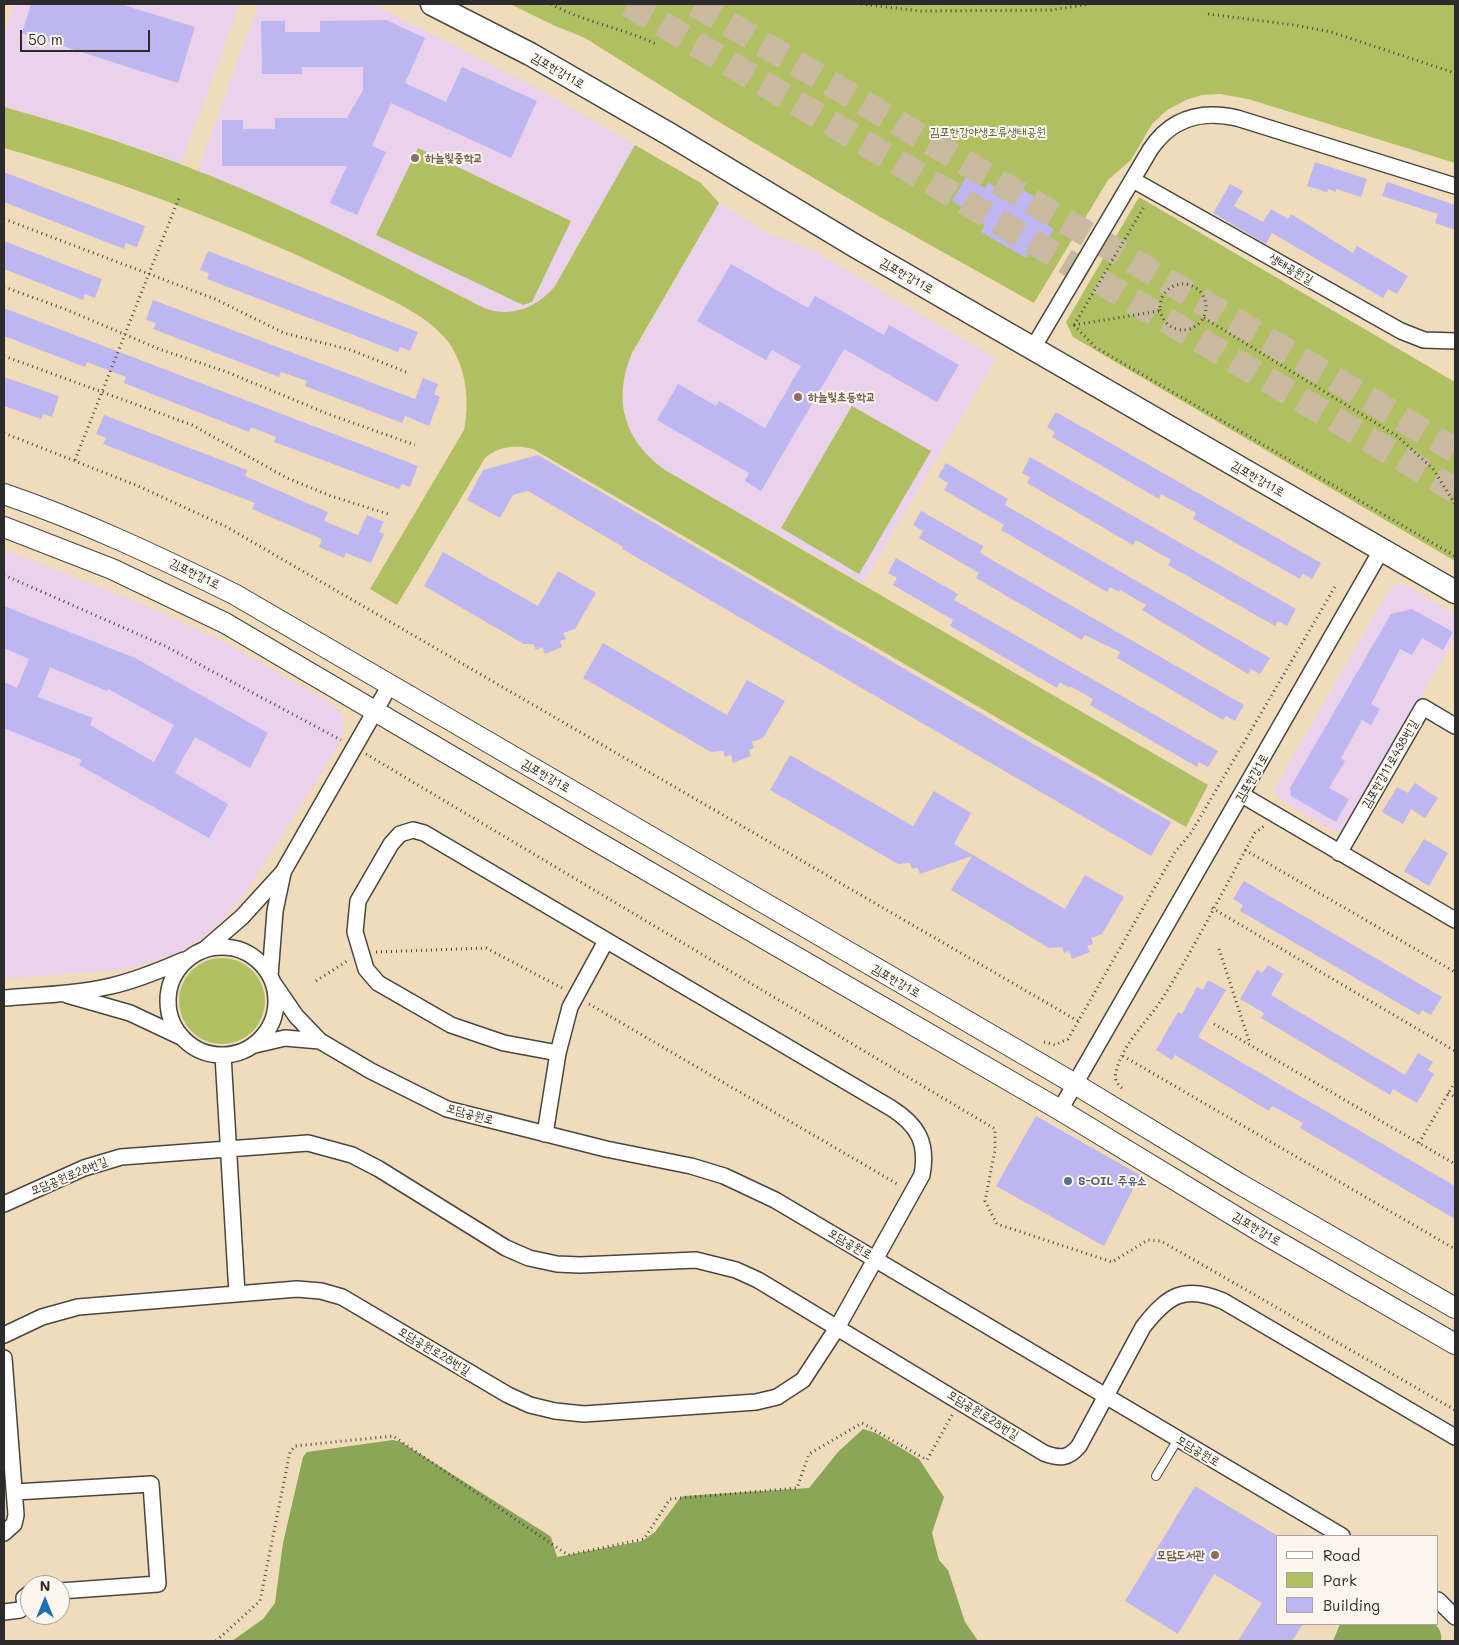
<!DOCTYPE html>
<html>
<head>
<meta charset="utf-8">
<style>
  body { margin:0 }
  #map { position:relative; width:1459px; height:1645px; overflow:hidden; background:#f0dcbb; font-family:Mali,sans-serif }
  canvas { display:block }
  .frame { position:absolute; inset:0; border:5px solid #2b2b2b; pointer-events:none }
  .legend { position:absolute; left:1276px; top:1535px; width:162px; height:90px; box-sizing:border-box; background:#fbf7ec; border:1px solid #a8a59f; margin:0; padding:6px 9px; list-style:none; font-size:15px; color:#2b2b2b }
  .legend li { display:flex; align-items:center; gap:10px; height:25px }
  .legend b { width:25px; border:1px solid #a8a59f }
  .north { position:absolute; left:20px; top:1575px; width:50px; height:50px; box-sizing:border-box; background:#fbf7ec; border:1px solid #a8a59f; border-radius:50%; rotate:0deg; font-size:14px; font-weight:700; line-height:20px; text-align:center; color:#2b2b2b }
  .north::after { content:''; display:block; margin:auto; width:18px; height:22px; background:#1f6fb2; clip-path:polygon(50% 0,100% 100%,50% 72%,0 100%) }
  .scale { position:absolute; left:20px; top:30px; width:130px; height:22px; box-sizing:border-box; border:2px solid #2b2b2b; border-top:0; padding-left:6px; font-size:15px; line-height:18px; white-space:nowrap; color:#2b2b2b; -webkit-text-stroke:4px #fbf7ec; paint-order:stroke }
</style>
</head>
<body>
<div id="map">
<canvas width="1459" height="1645"></canvas>
<div class="frame"></div>
<ul class="legend">
<li><b style="height:6px;background:#fff"></b>Road</li>
<li><b style="height:14px;background:#b0bf61"></b>Park</li>
<li><b style="height:14px;background:#beb6f0"></b>Building</li>
</ul>
<div class="north">N</div>
<div class="scale">50 m</div>
</div>
<script>
const g = document.querySelector('canvas').getContext('2d');
g.lineJoin = 'round';
function fillPath(path, color) { g.fillStyle = color; g.fill(path, 'evenodd'); }
function trace(path, color, width, dash) { g.strokeStyle = color; g.lineWidth = width; g.lineCap = dash ? 'butt' : 'round'; g.setLineDash(dash || []); g.stroke(path); }
function drawText(font, color, halo, rows, align = 'center') {
  g.font = font + ' Mali,"Poor Story",sans-serif'; g.lineWidth = 4; g.setLineDash([]); g.textBaseline = 'middle'; g.strokeStyle = halo; g.fillStyle = color; for (const [text, x, y, turn = 0] of rows) {
    g.save(); g.translate(x, y); g.rotate((+turn || 0) * Math.PI / 180); g.textAlign = isNaN(turn) ? turn : align; if (halo) g.strokeText(text, 0, 0); g.fillText(text, 0, 0); g.restore();
  }
}
const built = new Path2D(`
  M13,4H240L181,164L87,130L4,107V38Z
  M258,4H373L537,88L635,145L555,286L547,296L527,307L515,311L503,313L484,308L312,221L198,171Z
  M719,203L767,233L814,251L996,359L863,583L665,470L650,459L631,436L623,404L624,377L627,364Z
  M4,549L147,606L232,646L326,700L339,710L344,721L343,732L337,748L245,894L224,918L202,938L177,953L127,969L4,979Z
  M1398,583L1410,587L1455,614V638L1344,829L1336,832L1282,801L1275,793V788L1386,595L1394,585Z`);
const green = new Path2D(`
  M510,4H1455V163L1248,99L1220,94L1202,95L1186,100L1167,110L1152,124L1131,160L1108,180L1034,303L873,213L719,122L585,38L553,25Z
  M4,107C98,133 189,164 278,205C348,236 415,273 484,308C511,318 537,308 555,286L635,145L701,183L719,203L632,353C612,400 624,441 665,470L1208,785L1186,827L533,449C517,444 498,446 485,458L397,605L370,589L464,430C470,401 466,367 449,343C427,313 385,298 354,282C241,227 124,182 4,148Z
  M418,148L571,221L532,302L523,305L376,235Z
  M1139,197L1455,382V561L1073,337L1066,322Z
  M852,406L931,451L859,574L781,528Z
  M179 1001a43 43 0 1 1 86 0a43 43 0 1 1-86 0Z`);
const forest = new Path2D(`
  M863,1429L876,1433L919,1459L944,1497L932,1533L939,1560L948,1570L965,1622L978,1641H232L263,1619L275,1603L283,1543L303,1457L307,1452L393,1440L401,1442L547,1534L551,1537L557,1557L642,1541L655,1532L680,1498L684,1496L809,1488L838,1452Z
  M1340,1624H1435C1440,1629 1442,1634 1441,1641H1333Z`);
const building = new Path2D(`
  M31,4H120L195,27L178,83L22,33Z
  M386,20L425,38L405,83L446,102L462,67L537,101L511,158L391,103L372,146L386,152L357,215L330,203L347,166H222V120H243V129H275V118H347L363,90V67H302V74H262L261,21H285V32H320V21Z
  M1315,162L1367,179L1361,197L1336,189V192L1328,189L1327,192L1307,186Z
  M4,172L145,226L137,247L126,243L124,249L4,202Z
  M966,177L985,188L988,182L1000,190L1006,180L1056,209L1046,224L1054,229L1043,248L1035,243L1026,258L981,232L985,225L968,215L970,212L952,201Z
  M1387,182L1455,205V230L1435,223L1438,214L1382,196Z
  M1230,184L1243,191L1234,206L1263,222L1271,209L1288,219L1291,214L1353,253L1357,246L1408,276L1397,294L1388,289L1383,298L1272,233L1266,244L1213,213Z
  M4,241L102,279L95,298L85,294L83,300L4,269Z
  M208,251L418,332L410,351L400,347L398,352L207,279L209,273L200,270Z
  M731,264L808,308L815,296L884,335L889,325L959,365L937,402L844,349L761,491L745,481L749,473L657,420L678,384L716,406L719,401L765,428L801,366L772,350L766,360L697,321Z
  M153,300L415,399L423,378L438,384L434,394L440,397L429,426L405,416L402,423L305,386L307,381L281,372L279,377L153,329L156,323L146,320Z
  M4,308L418,466L410,487L402,484L399,489L328,462L274,442L276,437L251,427L249,432L124,383L126,377L87,362L85,367L4,336Z
  M4,377L59,396L52,417L43,414L41,419L4,406Z
  M1056,412L1321,563L1312,579L1303,574L1300,579L1193,519L1196,513L1161,494L1159,499L1052,437L1055,432L1047,427Z
  M104,415L247,470L245,476L328,512L324,521L358,535L367,515L384,522L379,532L384,534L371,563L346,553L344,558L319,547L322,539L252,509L255,503L103,444L106,438L96,434Z
  M538,455L1035,745L1171,822L1151,856L622,549L623,547L528,491L513,495L500,518L467,500L483,470Z
  M1030,457L1296,609L1287,626L1278,621L1275,626L1168,565L1171,560L1136,540L1133,545L1027,483L1030,477L1022,473Z
  M946,463L1008,499L1005,505L1270,658L1260,674L1251,669L1248,674L1142,610L1146,605L1120,590L1119,592L1110,587L1107,592L1001,530L1004,525L944,490L948,483L938,477Z
  M921,511L983,546L980,553L1244,705L1235,721L1226,716L1223,720L1117,658L1120,652L1085,635L1082,640L976,578L979,573L919,538L923,531L913,525Z
  M443,552L538,606L558,571L596,593L575,629L563,633L566,639L560,641L562,647L545,654L542,647L536,650L533,644H524L424,586Z
  M896,558L958,594L954,600L1218,751L1208,767L1199,762L1197,767L1090,705L1093,699L1070,686L1069,688L1060,682L1057,688L950,626L953,620L893,585L897,578L888,573Z
  M4,606L135,658L268,733L250,768L195,737L175,773L228,804L209,838L79,765L82,760L4,728V682L17,688L29,659L4,648ZM50,667L107,691L108,689L174,725L154,762L90,725L93,718L38,697Z
  M1412,609L1453,632L1443,650L1422,638L1412,655L1400,649L1371,704L1380,709L1371,725L1362,720L1341,758L1345,761L1329,788L1349,799L1336,822L1291,796L1290,788L1391,614Z
  M603,643L727,715L747,680L785,701L763,738L752,742L754,748L749,750L751,756L733,763L731,755L725,757L723,751L711,752L583,678Z
  M790,755L913,826L934,791L971,813L954,844L1065,909L1085,875L1124,897L1102,934L1091,938L1093,944L1087,946L1090,952L1072,959L1069,951L1064,953L1062,947L1049,948L951,890L972,856L920,874L917,867L912,869L910,863L898,864L770,790Z
  M1415,783L1438,798L1425,818L1411,809L1403,824L1382,812L1397,787L1408,793Z
  M1424,839L1448,853L1429,886L1404,871Z
  M1244,881L1442,997L1431,1015L1422,1010L1419,1015L1240,911L1243,905L1233,899Z
  M1268,965L1283,974L1271,995L1405,1075L1418,1053L1433,1062L1428,1070L1434,1074L1417,1103L1393,1089L1390,1095L1261,1018L1264,1013L1240,999L1257,970L1262,973Z
  M1208,980L1226,990L1198,1037L1455,1186V1219L1300,1128L1303,1123L1272,1106L1269,1111L1175,1055L1172,1060L1156,1050L1178,1012L1182,1014L1197,987L1203,990Z
  M1036,1116L1140,1175L1104,1246L996,1186Z
  M1195,1486L1278,1536V1624H1303L1292,1641H1238L1262,1603L1214,1574L1178,1634L1125,1601Z`);
const trunkTunnel = new Path2D(`
  M628,4L1455,490
  M695,4L1455,450`);
const path = new Path2D(`
  M551,4C584,22 622,28 656,44
  M861,4L921,11L1051,10L1090,4
  M1208,14L1294,25L1331,32L1455,73
  M4,219L215,299L284,333L351,350L406,372
  M1160 307a23 23 0 1 1 46 0a23 23 0 1 1-46 0Z
  M4,287L65,309L159,349L227,372L328,414L415,445
  M1204,318L1397,436L1433,469L1455,504
  M1074,325L1095,347L1455,556
  M1074,325L1145,205
  M1074,325L1159,311
  M4,356L192,425L287,478L331,496L391,515
  M4,433L138,486L225,526L1078,1021
  M75,460L179,198
  M4,575L165,646L341,740
  M366,754L995,1129V1150L985,1201L997,1224L1112,1262L1148,1240L1161,1241L1455,1410
  M1245,850L1455,972
  M1212,908L1455,1051
  M1219,949L1250,1044
  M376,952L486,948L562,988
  M316,981L347,961
  M589,1004L899,1185
  M1214,1024L1455,1164
  M1044,1042L1055,1045L1068,1039L1175,852L1191,833L1336,585
  M1123,1056L1455,1249
  M1122,1088C1117,1084 1114,1079 1116,1072C1122,1045 1145,1024 1160,1002C1194,949 1224,888 1255,833L1264,826
  M1448,1093L1455,1097
  M1419,1143L1455,1082
  M216,1641L260,1601L290,1452L295,1446L393,1436L568,1555L644,1539L670,1499L797,1488L809,1454L862,1423L927,1460L952,1415`);
const service = new Path2D(`
  M1156,1476L1178,1439`);
const minor = new Path2D(`
  M1133,180L1401,331L1424,340L1455,341
  M1033,348L1150,150C1171,118 1201,110 1237,118L1455,186
  M1242,795L1455,920
  M1339,853L1423,707L1455,726
  M168 1001a54 54 0 1 1 108 0a54 54 0 1 1-108 0Z
  M205,949L242,917L283,872L390,685
  M270,976L275,911L283,873
  M274,984L296,1016L320,1041L371,1071L447,1109L606,1149L691,1166L724,1176L775,1200L1342,1536
  M67,995L130,1013L181,1037
  M4,998C40,995 76,994 111,986C137,980 161,970 184,960
  M255,1045L285,1038L320,1041
  M223,1055L237,1294
  M1060,1110L1382,549
  M545,1134L558,1053L570,1007L606,941
  M4,1204L84,1168L121,1157L308,1143L352,1155L379,1169L506,1248L529,1258L557,1264L580,1265L696,1260L736,1270L758,1280L1044,1453C1060,1459 1068,1459 1079,1446L1143,1327C1167,1296 1184,1284 1223,1301L1455,1437
  M4,1335L42,1317L78,1307L297,1289L321,1291L342,1297L508,1395L530,1405L555,1411L584,1414L756,1402L777,1397L803,1380L837,1328L922,1175C928,1143 918,1125 891,1108L424,833L413,830L400,834L391,844L358,901L355,932L366,969L378,983L451,1025L504,1043L558,1053
  M4,1358L16,1515L14,1524L4,1533
  M15,1492L151,1484L158,1584L60,1591
  M1438,1600L1455,1617
  M4,1612L20,1610L25,1605L24,1598L30,1593`);
const tertiary = new Path2D(`
  M4,494C83,521 159,557 234,594L1075,1084L1238,1183L1455,1308
  M4,527L112,569L225,623L596,841L1060,1110L1261,1232L1455,1344`);
const secondary = new Path2D(`
  M432,4L530,54L669,134L857,247L1455,592`);
const markers = [
  [415,158,5,"#8d6e63"],
  [798,397,5,"#8d6e63"],
  [1068,1181,5,"#5c6f8a"],
  [1215,1555,5,"#8d6e63"]
];
const streetNames = [
  ["김포한강11로",558,71,30],
  ["생태공원길",1291,269,30],
  ["김포한강11로",907,276,30],
  ["김포한강11로",1258,479,30],
  ["김포한강1로",195,574,26],
  ["김포한강11로438번길",1390,764,-60],
  ["김포한강1로",546,776,30],
  ["김포한강1로",1252,778,-60],
  ["김포한강1로",896,981,30],
  ["모담공원로",470,1114,16],
  ["모담공원로28번길",69,1176,-22],
  ["김포한강1로",1257,1229,31],
  ["모담공원로",850,1244,30],
  ["모담공원로28번길",434,1351,31],
  ["모담공원로28번길",983,1415,32],
  ["모담공원로",1198,1451,31]
];
const parkNames = [
  ["김포한강야생조류생태공원",988,132]
];
const educationNames = [
  ["하늘빛중학교",425,158],
  ["하늘빛초등학교",808,397],
  ["모담도서관",1205,1555,"right"]
];
const serviceNames = [
  ["S-OIL 주유소",1078,1181]
];
fillPath(built, '#ead1ec');
fillPath(green, '#b0bf61');
fillPath(forest, '#8ca657');
fillPath(building, '#beb6f0');
trace(trunkTunnel, '#c9b99e', 26, [26, 13]);
trace(service, '#494641', 10);
trace(minor, '#494641', 18);
trace(tertiary, '#494641', 22);
trace(secondary, '#494641', 25);
trace(path, '#494641', 3, [1, 4]);
trace(service, '#fff', 8);
trace(minor, '#fff', 15);
trace(tertiary, '#fff', 20);
trace(secondary, '#fff', 22);
for (const [x, y, r, color] of markers) { const dot = new Path2D(); dot.arc(x, y, r, 0, 2 * Math.PI); g.fillStyle = color; g.fill(dot); trace(dot, '#fbf7ec', 2); }
drawText('12px', '#2b2b2b', '#fbf7ec', streetNames);
drawText('12px', '#53573b', '#fbf7ec', parkNames);
drawText('bold 12px', '#785e54', '#fbf7ec', educationNames, 'left');
drawText('bold 12px', '#4e5e75', '#fbf7ec', serviceNames, 'left');
</script>
</body>
</html>
